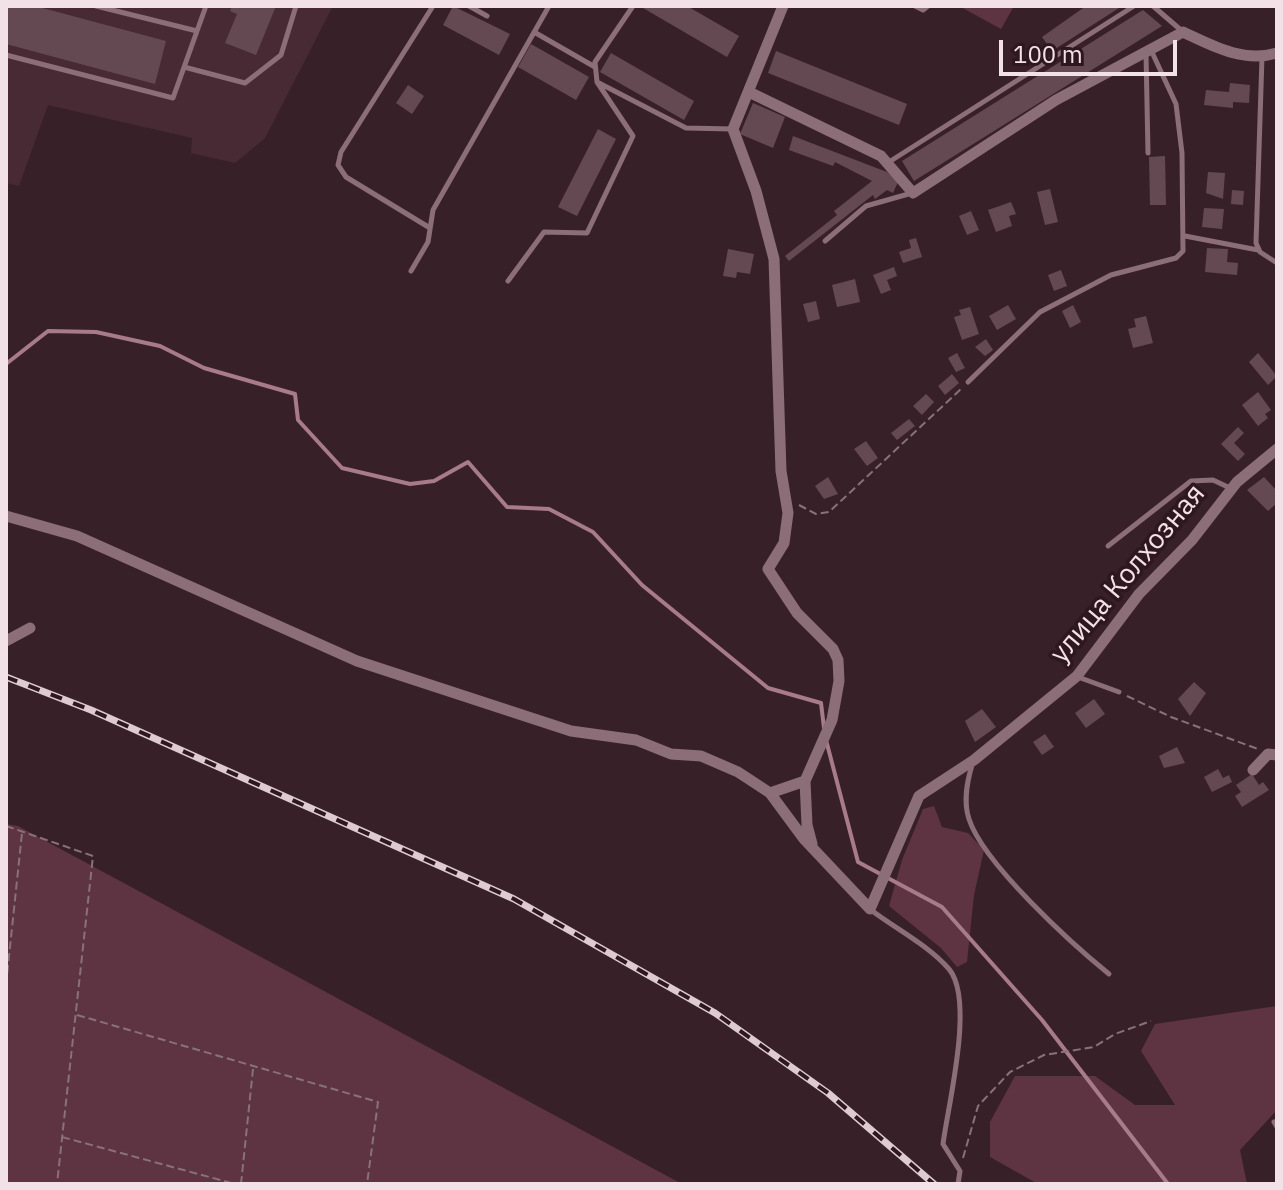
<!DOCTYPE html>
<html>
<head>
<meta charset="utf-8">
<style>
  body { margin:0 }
  #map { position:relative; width:1283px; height:1190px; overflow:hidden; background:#382029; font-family:"IBM Plex Sans",sans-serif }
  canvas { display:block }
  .frame { position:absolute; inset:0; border:8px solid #f2e1e6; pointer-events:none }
  .scale { position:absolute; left:999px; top:40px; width:178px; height:36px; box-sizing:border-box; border:4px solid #f2e1e6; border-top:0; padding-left:10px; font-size:24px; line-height:28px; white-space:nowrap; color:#f2e1e6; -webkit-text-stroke:6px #2e171f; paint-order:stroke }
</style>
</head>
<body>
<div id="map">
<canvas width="1283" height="1190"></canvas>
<div class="frame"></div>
<div class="scale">100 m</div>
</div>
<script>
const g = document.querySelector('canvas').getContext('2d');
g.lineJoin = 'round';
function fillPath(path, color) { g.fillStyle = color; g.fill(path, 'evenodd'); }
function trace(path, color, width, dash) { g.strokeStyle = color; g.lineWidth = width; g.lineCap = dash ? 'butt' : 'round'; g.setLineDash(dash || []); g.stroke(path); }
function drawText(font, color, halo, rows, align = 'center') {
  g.font = font + ' "IBM Plex Sans",sans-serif'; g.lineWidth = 7; g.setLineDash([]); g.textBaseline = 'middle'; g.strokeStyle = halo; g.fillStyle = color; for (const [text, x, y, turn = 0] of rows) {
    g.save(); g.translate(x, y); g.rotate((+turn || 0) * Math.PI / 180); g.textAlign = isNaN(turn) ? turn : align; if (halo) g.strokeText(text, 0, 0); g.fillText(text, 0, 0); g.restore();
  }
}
const built = new Path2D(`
  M6,6H333L265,138L235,163L191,153L192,138L48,105L19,186L6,183Z`);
const green = new Path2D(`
  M959,6H1014L1001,29Z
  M934,806L942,827L968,833L984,850L974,895L967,962L957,967L941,948L889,906L902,860L923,809Z
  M6,824L18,826L682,1184H6Z
  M1277,1006V1110L1240,1150L1247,1184H1038L990,1157V1122L1015,1076H1095L1135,1105H1175L1141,1051L1155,1024Z`);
const stream = new Path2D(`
  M6,364L48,331L96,332L160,346L204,368L295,394L298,420L342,468L410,484L434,481L468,462L507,507L549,509L593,532L642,585L768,688L821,703L824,728
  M826,740L858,862L942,907L1042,1020L1168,1184`);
const building = new Path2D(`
  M6,6H35L166,41L155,84L6,44Z
  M232,6H276L256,55L225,43L237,14L230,11Z
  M453,6L510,34L499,55L443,25Z
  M645,6H687L739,36L727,57L643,8Z
  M1086,6L1119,8L1052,51L1042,37Z
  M1143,10L1162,26L914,181L902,161Z
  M531,44L589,77L576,100L518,67Z
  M776,51L907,104L899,125L768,73Z
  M611,53L694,101L684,120L600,72Z
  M1230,83L1250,85L1249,103L1233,102V108L1204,105L1206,90L1229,92Z
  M408,85L424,96L412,114L396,103Z
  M753,103L785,117L773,148L740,134Z
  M598,129L616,139L577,216L558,207Z
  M793,136L887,172L898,182L893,193L887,190L875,199L873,195L789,261L785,256L837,215L834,211L872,181L835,162L833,166L789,150Z
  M1165,156L1166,205H1150L1149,157Z
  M1208,172L1225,173L1223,199L1206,193Z
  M1050,189L1058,222L1045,225L1037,192Z
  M1232,190L1244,191L1243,205L1231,204Z
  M1011,202L1016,214L1009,216L1012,226L996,232L988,210Z
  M1204,208L1224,209L1222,229L1202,227Z
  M971,211L979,230L967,235L959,216Z
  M916,238L922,257L903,263L899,252L911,248L909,240Z
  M1207,248L1228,249L1227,262L1238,263L1237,275L1205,272Z
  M728,249L754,254L750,274L737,272L736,278L723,276Z
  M894,267L897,276L887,280L891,290L881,294L873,275Z
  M1061,270L1067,286L1054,291L1048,275Z
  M855,279L860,302L837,307L832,285Z
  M816,301L820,319L808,322L803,304Z
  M1008,305L1016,319L997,330L989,316Z
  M1073,305L1081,322L1070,328L1062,311Z
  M970,307L979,334L962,340L954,317L961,315L959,310Z
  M1146,316L1153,343L1133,348L1128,329L1136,327L1134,319Z
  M986,339L993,350L985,356L975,347Z
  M957,353L965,368L956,372L948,358Z
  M1258,353L1277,376L1268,385L1249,362Z
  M952,374L959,383L945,395L938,386Z
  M1258,392L1271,410L1265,414L1268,418L1258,426L1242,405Z
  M926,394L934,402L922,415L913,406Z
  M909,419L915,426L897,440L891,433Z
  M1238,427L1244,433L1234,443L1245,454L1238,461L1221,444Z
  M866,441L878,458L867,466L854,449Z
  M828,477L838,494L824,499L815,486Z
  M1264,477L1277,491V503L1268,511L1247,490Z
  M1194,682L1206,693L1190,716L1178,699Z
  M1094,699L1105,714L1086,728L1075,713Z
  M982,709L996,727L975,742L965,721Z
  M1045,734L1054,747L1042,755L1033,742Z
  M1177,747L1185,763L1164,768L1159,756Z
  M1218,769L1223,778L1229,775L1232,782L1212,792L1204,777Z
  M1252,774L1259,785L1263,782L1269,790L1242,807L1235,796L1241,792L1236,785Z`);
const path = new Path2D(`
  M799,505L816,514L829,512L961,389
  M1127,696L1171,717L1258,749
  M6,826L93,856L57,1184
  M6,985L22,833
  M77,1015L378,1102L367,1184
  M62,1137L235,1184
  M963,1158L978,1106L1010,1072L1044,1055L1094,1047L1115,1034L1151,1021
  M241,1184L253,1069`);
const service = new Path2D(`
  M96,6L197,31L206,6
  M469,6L487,16
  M633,6L595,62L597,82L686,128L732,129
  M915,6L923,10L928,6
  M1153,6L1182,31
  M534,32L595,67
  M1146,53L1148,153
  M6,55L173,98L197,31
  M1262,57L1256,243L1260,252L1277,263
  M184,67L245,83L281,55L296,6
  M889,162L1134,6
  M430,228L346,177L338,165L341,152L433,6
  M1185,236L1258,250
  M825,241L866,206L912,193
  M411,271L428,242L433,210L549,6
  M508,281L544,232L587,233L633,136L597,82
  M968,382L1040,312L1111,275L1176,258L1183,251L1182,153L1176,104L1151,50
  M1108,546L1191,481L1213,480L1230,488
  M1078,677L1119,692
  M972,765C967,782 963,801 969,819C983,863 1072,944 1109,974
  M871,910C896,929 928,945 949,969C975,1000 948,1105 943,1144L960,1171L958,1184
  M1274,1122L1277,1127`);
const minor = new Path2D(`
  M783,6L733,129L756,191L774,259L781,471L788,513L784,543L768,569L797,613L833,649L838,660L839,681L832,720L805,781
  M751,93L881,156L913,193L1056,100L1183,32C1213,46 1243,63 1277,53
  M6,516L77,536L357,661L571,731L636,740L671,754L701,756L738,772L770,793L804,839L870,909L919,796L974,760L1077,676L1139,594L1192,540L1237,482L1277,449
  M6,641L30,628
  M1253,770L1268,754L1277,755
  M770,793L805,781L807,825L812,844`);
const rail = new Path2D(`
  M6,677L91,710L514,899L715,1013L828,1093L934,1184`);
const streetNames = [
  ["улица Колхозная",1128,574,-50]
];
fillPath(built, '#472a34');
fillPath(green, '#5e3342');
trace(stream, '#a77b8a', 4);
fillPath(building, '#644952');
trace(path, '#87727a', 2, [8, 4]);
trace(service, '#8b6e77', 5);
trace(minor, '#8b6e77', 11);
trace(rail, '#ddcbd1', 7);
trace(rail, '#2e171f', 4, [12]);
drawText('28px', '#f2e1e6', '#2e171f', streetNames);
</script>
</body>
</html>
